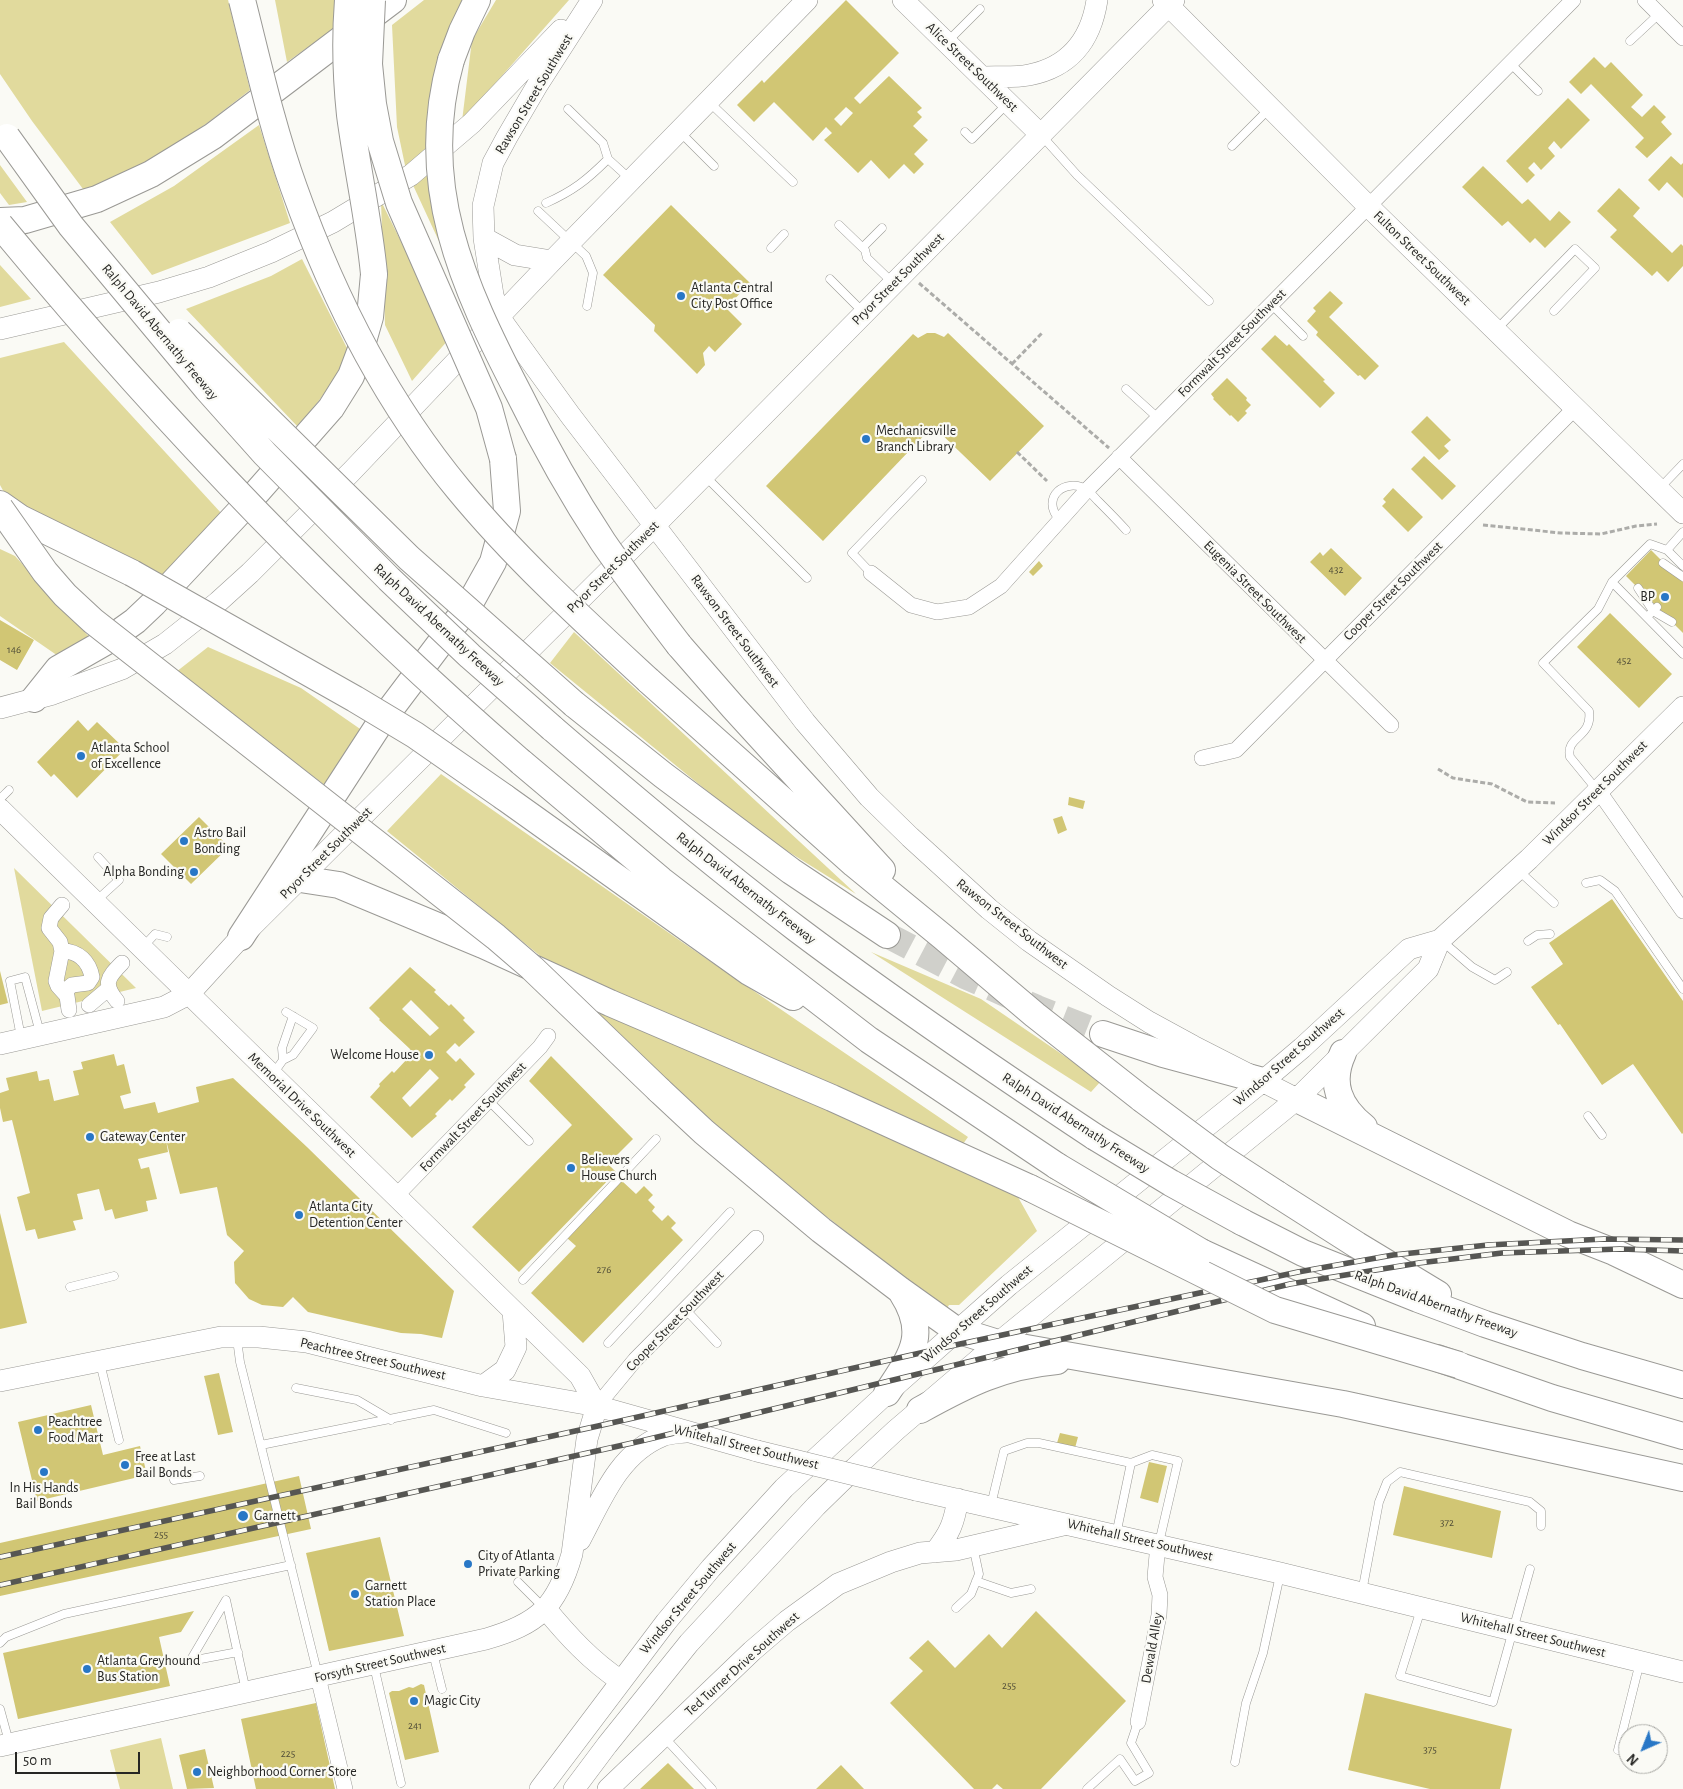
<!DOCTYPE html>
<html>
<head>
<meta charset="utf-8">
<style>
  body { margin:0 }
  #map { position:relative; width:1683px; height:1789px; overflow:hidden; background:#fafaf5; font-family:"Alegreya Sans",sans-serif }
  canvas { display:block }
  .north { position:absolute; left:1618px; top:1724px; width:50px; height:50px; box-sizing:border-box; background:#fafaf5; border:1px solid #a5a5a1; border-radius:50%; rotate:224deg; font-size:14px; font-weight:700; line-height:20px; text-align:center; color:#262624 }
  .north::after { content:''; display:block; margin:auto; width:18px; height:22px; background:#2877c6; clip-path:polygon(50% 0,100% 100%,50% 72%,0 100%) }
  .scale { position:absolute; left:15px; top:1752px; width:125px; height:22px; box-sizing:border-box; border:2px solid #262624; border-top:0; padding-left:6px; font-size:15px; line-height:18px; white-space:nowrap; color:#262624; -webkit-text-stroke:4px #fafaf5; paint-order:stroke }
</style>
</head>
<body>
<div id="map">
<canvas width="1683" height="1789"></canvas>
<div class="north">N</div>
<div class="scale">50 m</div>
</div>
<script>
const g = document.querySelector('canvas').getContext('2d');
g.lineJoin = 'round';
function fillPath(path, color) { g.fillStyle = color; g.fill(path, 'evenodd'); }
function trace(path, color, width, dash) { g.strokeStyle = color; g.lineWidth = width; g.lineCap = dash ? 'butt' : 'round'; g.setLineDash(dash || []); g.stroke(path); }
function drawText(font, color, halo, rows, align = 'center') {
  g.font = font + ' "Alegreya Sans",sans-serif'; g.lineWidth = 4.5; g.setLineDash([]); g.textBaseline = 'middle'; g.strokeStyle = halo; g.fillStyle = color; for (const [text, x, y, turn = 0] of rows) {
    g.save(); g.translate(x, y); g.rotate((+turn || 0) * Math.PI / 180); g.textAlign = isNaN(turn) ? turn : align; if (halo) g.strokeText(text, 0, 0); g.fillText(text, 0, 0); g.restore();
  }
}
const green = new Path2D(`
  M0,0H228L250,90L210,121L151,162L86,193L32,121L0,74Z
  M275,0H343L342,23L287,62Z
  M424,0H470L446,58L443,250L406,170L397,127L392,25Z
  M496,0H569L462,121L472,40Z
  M259,125L290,223L152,275L110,222L174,186Z
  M0,165L27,202L9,205L0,193Z
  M381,201L449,339L412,381L385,325Z
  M302,259L348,350C335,382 320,401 297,426L186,309L271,276Z
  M0,265L31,299L0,307Z
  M64,342L222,514L165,577L10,503L0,485V358Z
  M0,549L15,556L92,640L61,658L0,616Z
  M574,632L856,894L760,834L550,663Z
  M208,647L301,688L366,733L326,786L176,672Z
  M441,774L682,942L968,1137L963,1144L716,1034L555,968L387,831Z
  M14,868L136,988L42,1011Z
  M871,952L981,999L1101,1081L1091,1092Z
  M580,996L1018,1197L1037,1231L959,1305H949L946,1310L939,1306L830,1219L777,1183L699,1113Z
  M161,1738L173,1789H120L110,1750Z`);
const building = new Path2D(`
  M846,0L899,53L854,98L860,104L889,76L922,108L917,112L922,117L913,126L928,140L914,154L924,164L914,174L904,164L889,179L871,160L858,173L824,140L832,133L826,127L813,141L774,102L754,122L737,105L762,80L764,83ZM846,107L853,113L841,126L834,119Z
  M1594,57L1605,68L1611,62L1643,95L1631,107L1642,117L1654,105L1666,117L1661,122L1672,134L1647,158L1635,147L1644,138L1591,84L1581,94L1569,82Z
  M1568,98L1590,120L1561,149L1554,141L1548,148L1555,156L1541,170L1534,162L1528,168L1535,175L1527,183L1506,161Z
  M1671,156L1681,165L1683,163V198L1667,182L1659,191L1648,180Z
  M1483,166L1522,204L1528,199L1550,221L1559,211L1571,222L1545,248L1535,238L1530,243L1508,221L1502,226L1462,187Z
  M1619,188L1640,208L1633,216L1672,253L1681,244L1683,246V266L1668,282L1657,271L1652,276L1610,237L1617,230L1597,211Z
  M671,205L750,283L726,308L742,324L715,352L709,346L703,353L705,365L697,374L654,331L655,325L603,275Z
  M1330,291L1343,303L1329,317L1379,366L1365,380L1360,375L1358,376L1316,335L1318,332L1307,321L1316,311L1313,308Z
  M927,333H935L944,337L948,333L1044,426L990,481L933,426L823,541L766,486L913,334L918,338Z
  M1275,335L1287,346L1289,344L1325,380L1323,381L1335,393L1320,408L1261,349Z
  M1227,378L1247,398L1246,400L1251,405L1245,411L1247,413L1238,422L1231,415L1230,416L1213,399L1214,398L1211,394Z
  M1427,416L1451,440L1444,446L1449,451L1439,460L1411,432Z
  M1424,456L1456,486L1442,500L1411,469Z
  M1393,488L1423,517L1408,532L1382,506L1386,502L1383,499Z
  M1331,548L1362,578L1345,596L1310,562L1320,552L1323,556Z
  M1651,550L1683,582V633L1626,576Z
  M1039,561L1043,566L1033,576L1029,572Z
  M1610,613L1672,674L1639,708L1577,647Z
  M0,620L34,640L17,670L0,660Z
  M78,720L88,731L97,722L125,749L77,798L54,774L51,777L37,762Z
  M1069,797L1085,801L1083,809L1068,805Z
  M1062,816L1067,830L1058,834L1053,819Z
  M199,817L229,847L191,884L161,854Z
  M1612,899L1683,1001V1133L1682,1134L1633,1064L1602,1085L1560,1024L1558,1025L1531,987L1563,964L1549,943Z
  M410,967L436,990L434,992L449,1006L451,1004L465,1018L463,1020L475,1032L459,1047L455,1043L446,1052L456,1062L460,1058L475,1074L464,1085L466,1087L452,1101L450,1099L435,1114L437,1116L412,1138L370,1097L380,1086L379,1084L392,1071L394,1073L408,1058L410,1049L379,1020L380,1019L369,1008ZM411,1000L439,1028L430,1036L402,1009ZM430,1069L439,1078L410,1107L402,1098Z
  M0,971L8,1003L0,1005Z
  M114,1054L117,1066L124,1064L131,1093L120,1096L124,1109L155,1102L158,1113L199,1102L196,1087L233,1078L307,1147L454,1291L442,1338L421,1334L401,1333L308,1312L293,1297L283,1307L262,1305L249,1299L235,1283L234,1262L244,1251L227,1235L217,1187L180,1194L166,1140L168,1152L138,1159L141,1169L149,1167L157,1199L146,1201L148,1211L115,1219L112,1209L105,1211L99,1189L77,1194L83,1219L73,1221L76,1230L38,1239L35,1229L26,1231L17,1197L30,1193L12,1120L3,1122L0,1108V1093L9,1090L6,1078L37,1071L39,1081L49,1079L54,1101L79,1095L73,1071L83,1069L81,1062Z
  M551,1056L633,1139L608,1164L616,1172L519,1272L472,1227L572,1125L529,1081Z
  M622,1181L636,1194L644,1186L653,1195L648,1200L655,1207L652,1211L662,1221L668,1215L676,1223L671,1228L683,1240L583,1343L531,1293L576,1246L567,1238Z
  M0,1213L27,1323L0,1329Z
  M219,1373L233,1432L218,1435L204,1376Z
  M91,1405L103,1455L140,1446L147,1475L37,1501L18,1422Z
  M1060,1433L1078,1437L1075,1448L1057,1443Z
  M1149,1462L1167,1466L1158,1503L1140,1498Z
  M299,1476L311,1529L0,1596V1543Z
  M1404,1486L1501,1511L1492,1558L1393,1535Z
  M380,1537L404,1636L329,1651L306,1553Z
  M194,1611L181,1632L159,1637L170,1686L18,1719L3,1653Z
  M1036,1611L1126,1701L1041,1789H1003L997,1784L992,1789H974L890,1703L923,1671L909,1658L928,1640L955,1668L989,1634L1002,1648Z
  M421,1684L424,1685L439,1752L405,1760L389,1693L392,1691H399L409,1687L413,1688Z
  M1365,1693L1512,1729L1500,1789H1430L1348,1770Z
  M316,1703L335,1789H256L241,1719Z
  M205,1749L214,1788L187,1789L179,1755Z
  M668,1763L694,1789H640Z
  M841,1765L864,1789H816Z`);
const highwayTunnel = new Path2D(`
  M887,935L965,976L1037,1008L1103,1034`);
const path = new Path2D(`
  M919,283L1109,448
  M1012,364L1043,332
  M1017,452L1047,481
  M1483,525L1561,533L1601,534L1636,526L1657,524
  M1438,769L1453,778L1492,784L1527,802L1555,803`);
const lane = new Path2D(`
  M948,41L980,9
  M1630,41L1659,14
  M1510,63L1538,91
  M709,102L793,182
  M568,109L603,143L608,159L630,179
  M680,132L714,166
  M965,132L972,139L1007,104
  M1042,136L1077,175L1209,301
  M1232,146L1269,109
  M546,203C573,191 587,180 608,159
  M538,211L586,256L593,273L587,306
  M839,225L865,250L867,258L892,282
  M863,247L882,228
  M771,248L784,234
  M830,279L863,312
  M1271,304L1303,336
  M1496,330L1575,249L1595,268L1554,311
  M1126,389L1158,418
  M706,477L807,578
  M1660,488L1683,464
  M1060,520C1039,498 1066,476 1087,490C1091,493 1095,498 1098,501C1108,511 1117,520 1126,530
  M1683,532L1667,550L1650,544L1612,582L1683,654
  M1667,550L1683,566
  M1663,563L1683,577
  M871,573L852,553L922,480
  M1638,588L1653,611L1657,607
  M1650,614L1653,611L1672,622
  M1597,790L1570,757C1565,736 1593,738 1589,711L1543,663L1598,609L1612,582
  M0,799L9,790
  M1519,871L1554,903
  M1586,883L1600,880L1615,891L1683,989
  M96,901L119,880L98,857
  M1442,941L1472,967L1495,980L1507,972
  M1528,941L1537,935L1550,934
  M143,947L155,934L167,937
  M21,1037L10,981L25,977L40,1033
  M283,1060L293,1055L313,1028L286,1012
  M273,1074L283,1060L282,1048L293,1016
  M489,1101L529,1141
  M1588,1116L1602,1135
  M523,1280L656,1139
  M70,1287L114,1276
  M685,1309L717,1343
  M237,1339L240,1362L318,1675
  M608,1343L730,1212
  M100,1363L119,1440
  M296,1388L357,1400L391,1420
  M261,1445L434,1410L506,1433
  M174,1480L200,1476
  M991,1505L1004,1451L1027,1443H1039L1131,1463L1152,1455L1178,1461L1159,1543
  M1116,1535L1131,1463
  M976,1581L1011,1593L1031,1589
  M518,1582L543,1607
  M1362,1592L1379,1502L1387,1482L1400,1472L1530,1502L1541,1511V1526
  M956,1608L971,1594L979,1574L973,1546
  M1421,1609L1400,1676L1493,1702L1530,1569
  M0,1643L6,1637L64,1614L291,1565
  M238,1652L190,1661L226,1600L246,1691
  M433,1653L442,1689
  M374,1666L401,1783
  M0,1709L9,1742
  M664,1737L712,1789
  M1618,1750L1640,1662
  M1235,1762L1246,1703L1263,1653L1280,1575
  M1087,1789L1120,1759L1135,1781L1149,1773L1131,1743L1138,1722`);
const street = new Path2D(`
  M1645,0L1683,38
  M1119,457L1391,725
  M871,573L911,605L937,612L969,607L1001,586L1087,490L1573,0
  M1202,758L1236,750L1575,408
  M1598,790L1683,911
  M62,905L51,918L49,928L60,942L62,951L56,981L58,986L67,996L69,1010
  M62,951C79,951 89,962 92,977L88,983L72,985L64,992
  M117,1001C103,984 107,978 122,963
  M89,1005L108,989
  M396,1196L540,1047L548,1036
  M597,1406L635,1360L756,1238
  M318,1677L345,1789
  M1138,1722L1159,1615L1160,1595L1155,1577L1158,1544`);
const secondary = new Path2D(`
  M592,0L538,84L507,137L493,163L483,206L484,238L493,295L499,317L570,415L805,722L869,797L910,837L989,909L1029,941L1108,996L1149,1022L1193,1046L1297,1099
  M903,0L1041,135
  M1163,0L1368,206L1683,513
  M982,77C997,76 1014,78 1029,75C1070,67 1091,40 1097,0
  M484,238L515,255L552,261
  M0,329L159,292L209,277L271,252L333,222L411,175L472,123L561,30
  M0,708L53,694L122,669L165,644L218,602L250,573L351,472L552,261L807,0
  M0,809L580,1376L597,1406
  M0,1044L164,1007L189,994L241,937L654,526L1174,0
  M0,1381L221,1337H259L307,1342L483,1386L597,1406L757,1451
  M483,1386L505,1370L516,1347L513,1311
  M916,1490L1280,1573L1683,1672
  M580,1540C601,1501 618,1454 662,1436C669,1433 678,1433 685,1432
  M935,1552C950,1533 954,1523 958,1499
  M545,1608C568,1636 591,1661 621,1681
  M0,1746C162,1710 324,1676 486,1639C538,1624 557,1607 572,1554L587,1439L597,1406
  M540,1789L666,1622L711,1568L784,1488L887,1393L1009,1285L1263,1081L1302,1048L1409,949L1440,940
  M574,1789L607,1745L689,1643L816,1506L855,1468L896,1430L998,1343L1297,1099L1428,969L1440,940L1529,859L1683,707
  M608,1789L752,1651L787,1621L838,1584L891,1562L920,1553L956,1550L1063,1525`);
const highway = new Path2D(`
  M451,60L462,31L477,0
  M0,221L25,220L97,199L151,174L213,136L393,0
  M0,504L20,518L132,573
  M679,645L733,707L882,870
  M648,680L854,864L943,937L1035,1015L1142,1099
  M34,699L58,669L107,641L135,621L154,603L243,508L331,408L351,376L360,352L370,317L374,274
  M574,704L663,775L791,871L887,935
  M552,728C632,797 713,865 797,929C894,1002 994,1070 1095,1137
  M521,762L661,880L869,1040L1057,1166
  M504,797L749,972L793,997
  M300,879L339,885L483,945L610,1003L832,1098L1030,1188
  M241,937L380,723L469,605L493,562L507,511L503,459
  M1103,1034L1163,1054L1263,1081
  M1343,1053C1329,1083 1339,1107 1364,1127
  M659,1090L704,1132L821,1230L900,1290L956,1330L998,1343L1343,1404L1683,1478
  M1297,1099L1568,1234L1614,1252L1683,1285
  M1277,1194L1357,1245L1438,1294
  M1242,1222L1303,1253L1418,1299L1485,1324L1582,1356L1683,1385
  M1201,1252L1362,1326
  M1437,1358L1552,1398L1683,1436
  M887,1393C911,1356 929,1335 902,1293
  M920,1410C967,1384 1002,1366 1057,1361`);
const rail = new Path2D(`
  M0,1557L598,1426L960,1344L1298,1272L1393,1255L1488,1245L1604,1239L1683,1240
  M0,1585L641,1441L1290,1284L1419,1263L1502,1253L1620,1249L1683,1251`);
const secondaryBridge = new Path2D(`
  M757,1451L916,1490`);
const highwayBridge = new Path2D(`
  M242,0C258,63 272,127 294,188C332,295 386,402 459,490C516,559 582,619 648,680
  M348,0C345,38 346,77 350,115C357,168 369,221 374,274
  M372,0L369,64L373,104L380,141L399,203L489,408L503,459
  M451,60C416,184 463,286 519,394C544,445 572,495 603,542C627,577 653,611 679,645
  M7,137L71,226L207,389L265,454L389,579L470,656L552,728
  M0,225C159,418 332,599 521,762
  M179,332L409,558L574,704
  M0,508L45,572L65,595L93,621L496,937L532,968L659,1090
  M132,573L355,699L415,735L504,797
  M1142,1099L1220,1157L1277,1194
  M1095,1137L1171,1183L1242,1222
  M1057,1166L1201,1252
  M1030,1188L1275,1310L1459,1365`);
const markers = [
  [681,296,5,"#2877c6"],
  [866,439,5,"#2877c6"],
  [1665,597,5,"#2877c6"],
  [81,756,5,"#2877c6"],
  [184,841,5,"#2877c6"],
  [194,872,5,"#2877c6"],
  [429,1055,5,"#2877c6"],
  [90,1137,5,"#2877c6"],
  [571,1168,5,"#2877c6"],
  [299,1215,5,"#2877c6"],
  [38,1430,5,"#2877c6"],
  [125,1465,5,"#2877c6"],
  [44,1472,5,"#2877c6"],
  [243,1516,6,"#2877c6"],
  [468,1564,5,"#2877c6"],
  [355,1594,5,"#2877c6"],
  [87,1669,5,"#2877c6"],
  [414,1701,5,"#2877c6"],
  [197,1772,5,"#2877c6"]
];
const numberNames = [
  ["432",1336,570],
  ["146",14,650],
  ["452",1624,661],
  ["276",604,1270],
  ["372",1447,1523],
  ["255",161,1535],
  ["255",1009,1686],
  ["241",415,1726],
  ["375",1430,1750],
  ["225",288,1754]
];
const streetNames = [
  ["Alice Street Southwest",972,67,44],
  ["Rawson Street Southwest",534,94,-59],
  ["Fulton Street Southwest",1422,258,44],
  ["Pryor Street Southwest",898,279,-45],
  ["Ralph David Abernathy Freeway",160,332,50],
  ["Formwalt Street Southwest",1232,343,-45],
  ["Pryor Street Southwest",613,567,-45],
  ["Cooper Street Southwest",1393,591,-45],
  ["Eugenia Street Southwest",1255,592,45],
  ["Ralph David Abernathy Freeway",439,625,43],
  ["Rawson Street Southwest",735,631,53],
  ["Windsor Street Southwest",1595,793,-45],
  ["Pryor Street Southwest",326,853,-45],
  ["Ralph David Abernathy Freeway",746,888,38],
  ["Rawson Street Southwest",1012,924,38],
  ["Windsor Street Southwest",1289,1057,-41],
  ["Memorial Drive Southwest",302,1105,44],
  ["Formwalt Street Southwest",473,1117,-46],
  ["Ralph David Abernathy Freeway",1076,1123,33],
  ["Ralph David Abernathy Freeway",1436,1304,20],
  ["Windsor Street Southwest",977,1314,-41],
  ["Cooper Street Southwest",675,1321,-46],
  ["Peachtree Street Southwest",373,1359,13],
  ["Whitehall Street Southwest",746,1447,14],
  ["Whitehall Street Southwest",1140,1540,13],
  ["Windsor Street Southwest",688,1598,-50],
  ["Whitehall Street Southwest",1533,1635,14],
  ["Dewald Alley",1152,1648,-80],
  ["Forsyth Street Southwest",380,1663,-13],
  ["Ted Turner Drive Southwest",742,1664,-42]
];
const poiNames = [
  ["Atlanta Central",691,288],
  ["City Post Office",691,304],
  ["Mechanicsville",876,431],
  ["Branch Library",876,447],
  ["BP",1655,597,"right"],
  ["Atlanta School",91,748],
  ["of Excellence",91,764],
  ["Astro Bail",194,833],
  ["Bonding",194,849],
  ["Alpha Bonding",184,872,"right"],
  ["Welcome House",419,1055,"right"],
  ["Gateway Center",100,1137],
  ["Believers",581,1160],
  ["House Church",581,1176],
  ["Atlanta City",309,1207],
  ["Detention Center",309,1223],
  ["Peachtree",48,1422],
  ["Food Mart",48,1438],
  ["Free at Last",135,1457],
  ["Bail Bonds",135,1473],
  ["In His Hands",44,1488,"center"],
  ["Bail Bonds",44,1504,"center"],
  ["Garnett",254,1516],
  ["City of Atlanta",478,1556],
  ["Private Parking",478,1572],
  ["Garnett",365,1586],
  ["Station Place",365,1602],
  ["Atlanta Greyhound",97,1661],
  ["Bus Station",97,1677],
  ["Magic City",424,1701],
  ["Neighborhood Corner Store",207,1772]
];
fillPath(green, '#e1da9d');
fillPath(building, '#d1c674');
trace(highwayTunnel, '#d0d0cb', 26, [26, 13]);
trace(lane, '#9a9995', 9);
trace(street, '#9a9995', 16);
trace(secondary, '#9a9995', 22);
trace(highway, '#9a9995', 28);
trace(path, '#acaca9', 3, [5, 2.5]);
trace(lane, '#fff', 8);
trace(street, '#fff', 15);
trace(secondary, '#fff', 21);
trace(highway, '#fff', 26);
trace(rail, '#565653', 5.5);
trace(rail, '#fafaf5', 4, [11]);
trace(secondaryBridge, '#9a9995', 22, []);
trace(highwayBridge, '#9a9995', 28, []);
trace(secondaryBridge, '#fff', 21);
trace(highwayBridge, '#fff', 26);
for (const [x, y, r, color] of markers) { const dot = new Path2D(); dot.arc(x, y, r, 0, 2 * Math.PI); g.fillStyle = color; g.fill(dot); trace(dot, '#fafaf5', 2); }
drawText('11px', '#514e38', null, numberNames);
drawText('14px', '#262624', '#fafaf5', streetNames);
drawText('14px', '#262624', '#fafaf5', poiNames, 'left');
</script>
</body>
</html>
